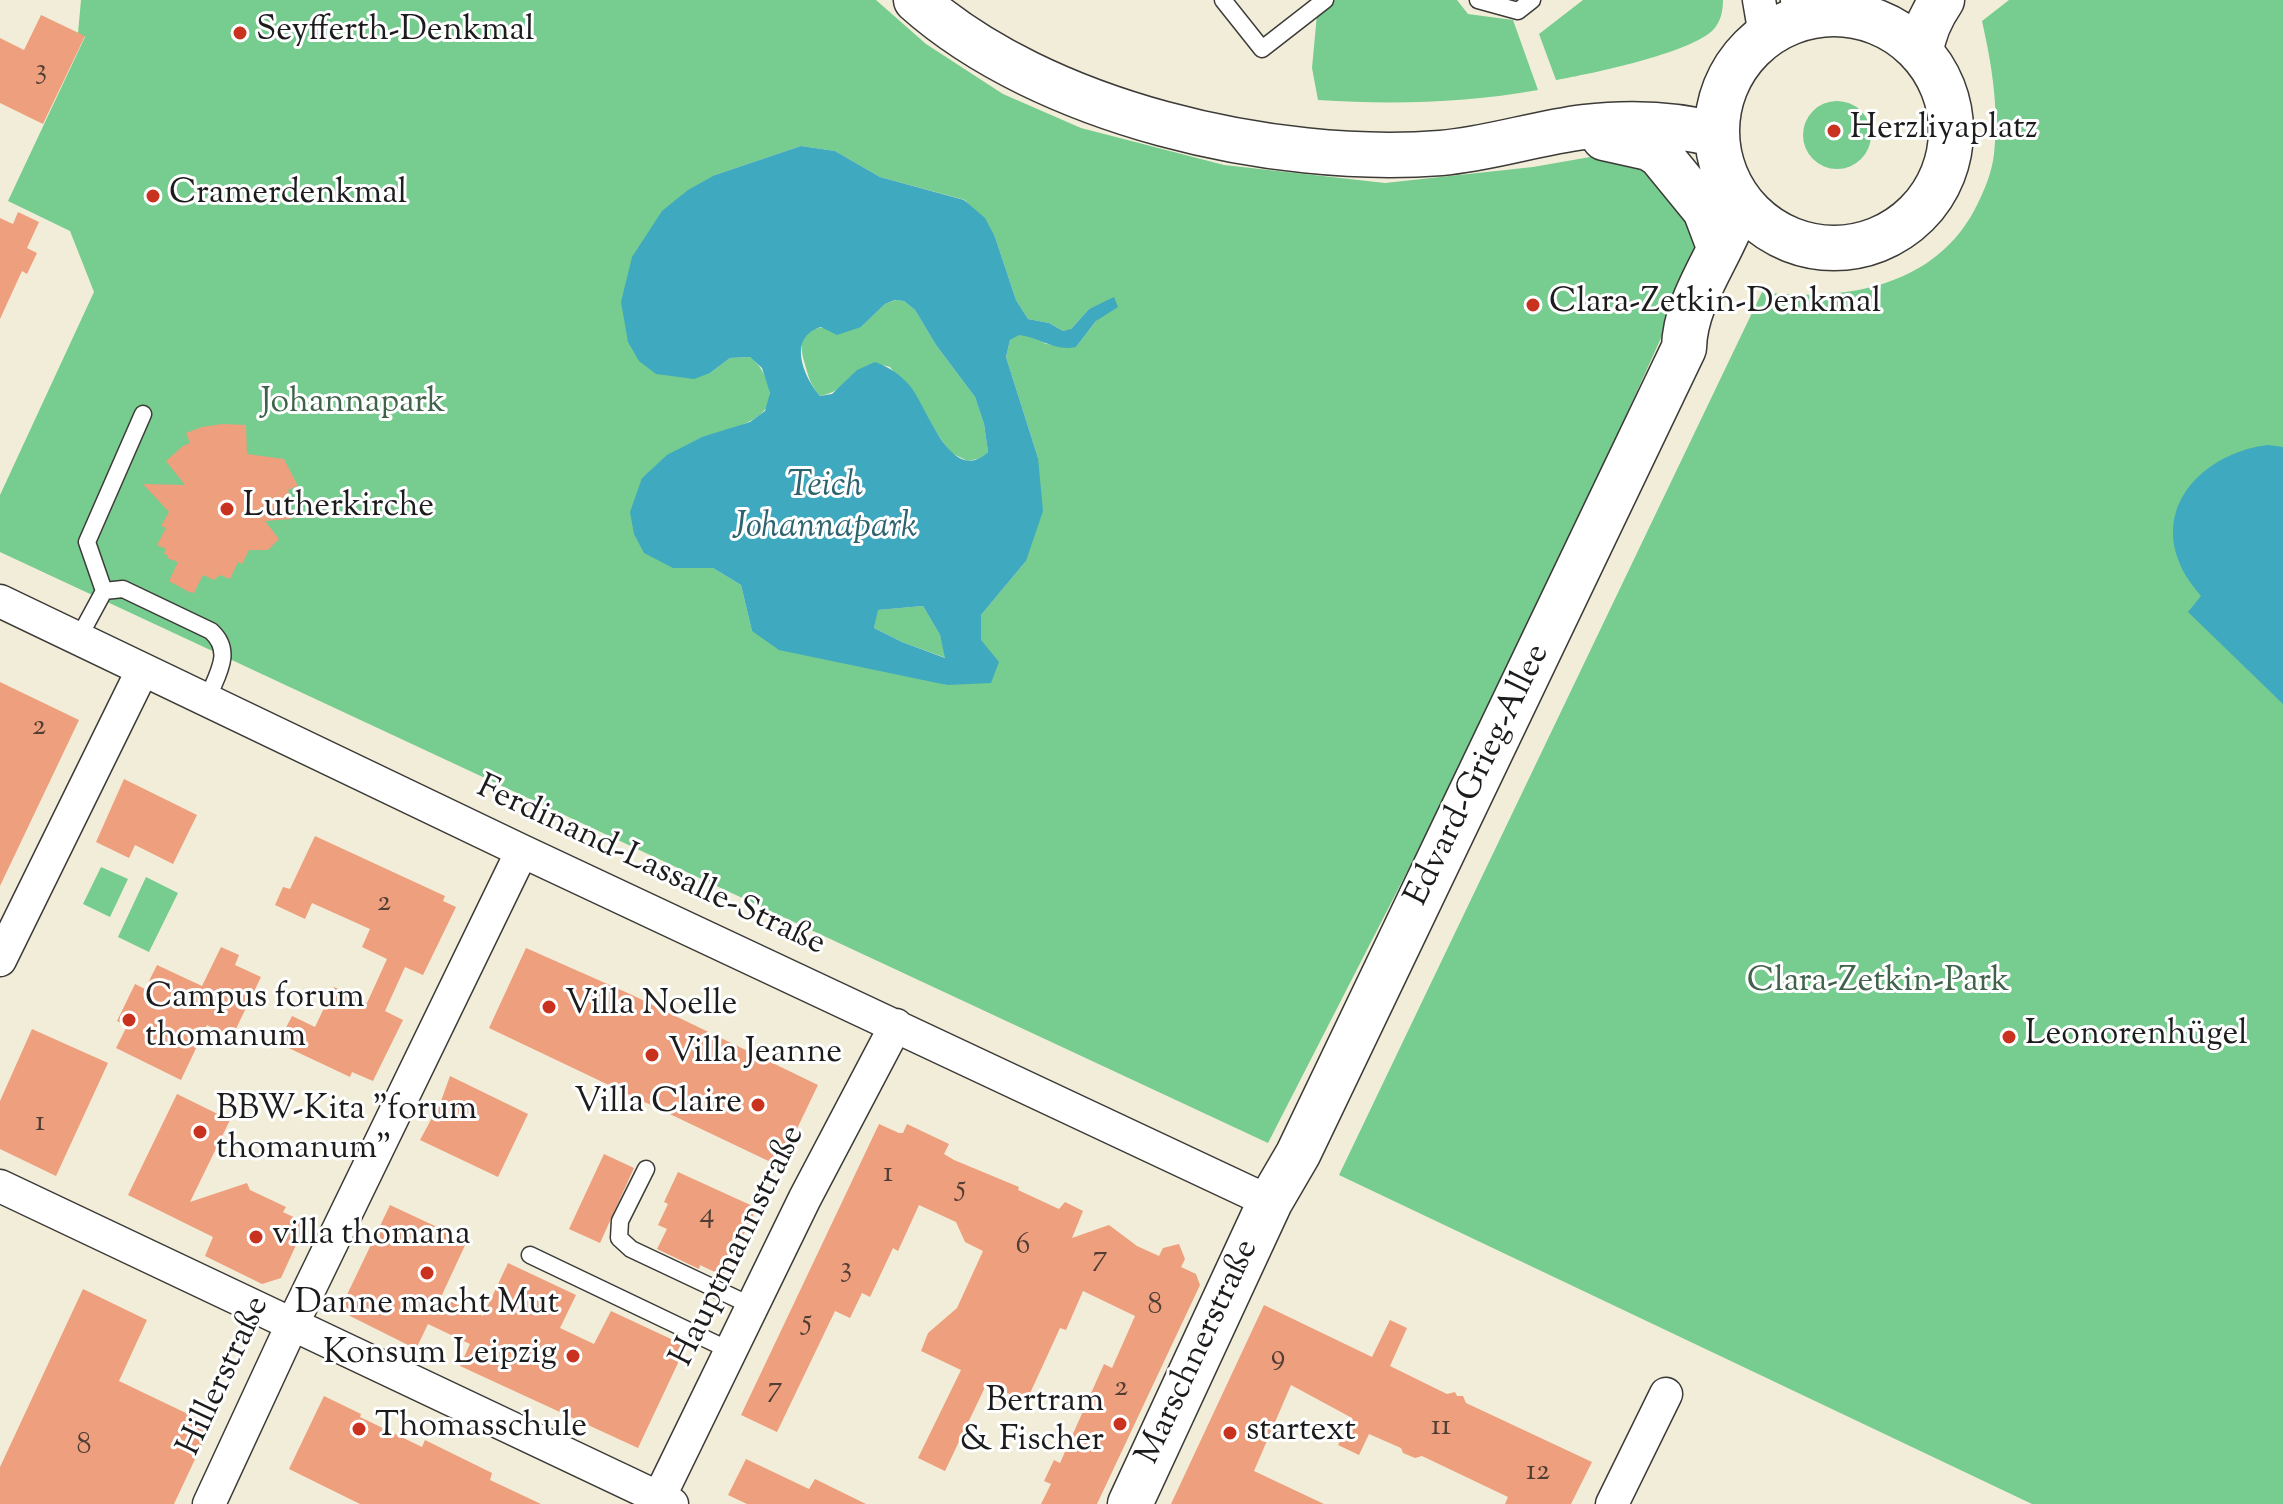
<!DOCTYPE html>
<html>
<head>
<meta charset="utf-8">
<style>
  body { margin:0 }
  canvas { display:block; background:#f2edd8 }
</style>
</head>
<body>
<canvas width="2283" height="1504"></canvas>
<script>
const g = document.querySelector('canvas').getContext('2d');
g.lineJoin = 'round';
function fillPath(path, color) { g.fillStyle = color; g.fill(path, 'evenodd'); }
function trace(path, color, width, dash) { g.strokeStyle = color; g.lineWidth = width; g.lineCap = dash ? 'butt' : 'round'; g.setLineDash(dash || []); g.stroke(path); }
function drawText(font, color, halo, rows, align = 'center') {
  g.font = font + ' "Sorts Mill Goudy",serif'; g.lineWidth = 6; g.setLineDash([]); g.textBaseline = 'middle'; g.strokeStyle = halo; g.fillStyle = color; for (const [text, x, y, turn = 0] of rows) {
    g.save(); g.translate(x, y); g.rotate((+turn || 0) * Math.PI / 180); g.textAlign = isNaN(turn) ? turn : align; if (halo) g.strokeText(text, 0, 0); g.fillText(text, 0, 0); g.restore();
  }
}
const green = new Path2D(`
  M81,0H876L926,44L1003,94L1081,128L1224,165L1385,183L1533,167L1613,153L1634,156L1694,218L1699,247L1690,274L1619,431L1455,778L1268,1143L0,552V495L94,292L70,231L8,201L85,37L78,33ZM801,146L835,151L880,177L965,200L995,237L1016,300L1028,319L1049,323L1063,331L1070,330L1089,309L1114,298L1076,347L1046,344L1032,336L1018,334L1010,340L1006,357L1038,458L1026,561L981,615V640L947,685L752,631L741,585L713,568H673L642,478C660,462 677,449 699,439C721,429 778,424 769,388C765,374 761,366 750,357L730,358L710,373L715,175Z
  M1335,0H1457L1468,14L1513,20L1538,90C1465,103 1392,105 1318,100L1312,68L1317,14Z
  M1583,0H1723C1723,10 1721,21 1714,29C1692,53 1590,74 1556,80L1539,34Z
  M2009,0H2283V1504H2032L1339,1175L1762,292C1844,302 1937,287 1977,205C1985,189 1992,172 1994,154C1999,108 1992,66 1982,21Z
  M1803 135a34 34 0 1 1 68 0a34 34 0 1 1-68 0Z
  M896,300L904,301L915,310L936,345L975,397L984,424L988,452L981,458L968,461L951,453L890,367C852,356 853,391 820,396C810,385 808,375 804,361C792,319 832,327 861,327L885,304Z
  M923,606L940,635L946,658L902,642L874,628L877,610Z
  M101,867L128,879L110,917L83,904Z
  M146,877L178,893L149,952L118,937Z`);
const water = new Path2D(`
  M801,146L835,151L880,177L964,200L985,218L995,237L1016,300L1028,319L1049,323L1063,331L1071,329L1089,309L1114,297L1118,307L1096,321L1076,347C1055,352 1039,337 1019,335L1010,340L1006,357L1038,458L1043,511L1026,561L981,615V640L999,662L991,683L947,685L779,650L752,631L741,585L713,568H673L644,553L634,534L630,512L642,478L667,455L702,437L750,422L765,411L770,393L762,368L750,357L730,358L710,373L694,379L656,374L639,361L628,342L621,302L632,257L662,211L688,190L715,175ZM895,300L904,301L915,310L936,345L975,397L984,424L988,452C951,487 927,406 910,386C900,374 889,367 875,362L857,370L832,394L820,396C803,376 787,337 821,327L837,335L861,327L885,304ZM923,606L940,635L945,658L902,642L874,628L878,610Z
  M2268,445L2283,447V704L2188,612L2201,596C2192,585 2183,574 2178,559C2156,497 2213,451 2268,445Z`);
const building = new Path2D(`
  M41,15L85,36L43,124L0,103V38L24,50Z
  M18,212L39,222L27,248L37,253L27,274L22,271L0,319V218L13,224Z
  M223,424L246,425L247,454L284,459L298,486L288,490L291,501L289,502L291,519L265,521L279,539L268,550H249L242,564L238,562L230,579L220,575L214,580L203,575L194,593L189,592L169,581L178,562L167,558L168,555L164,554L166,549L157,545L166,528L161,526L169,512L143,484L185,485L166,461L183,446L190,443L186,433L202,427Z
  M0,682L79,720L0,886Z
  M124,779L197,815L173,864L135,845L129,858L96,842Z
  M315,836L445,896L443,901L456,907L423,975L405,967L385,1011L403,1020L373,1081L352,1072L350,1077L278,1043L292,1016L315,1027L334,987L367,1003L387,959L362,947L370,929L312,903L305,919L275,905L283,887L290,889Z
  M221,947L239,955L235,965L261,977L232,1037L207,1025L181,1080L116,1048L127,1026L117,1021L135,984L145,989L157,965L202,986Z
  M526,948L630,994L818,1085L779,1166L489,1028Z
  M32,1029L108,1063L56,1176L0,1149V1101Z
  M450,1076L528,1114L498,1177L420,1140L441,1101Z
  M177,1094L230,1120L190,1202L247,1183L250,1190L286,1207L283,1212L306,1223L281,1278L262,1284L205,1256L213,1237L128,1195Z
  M879,1124L899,1133H903L907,1124L949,1144L944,1154L954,1160L1019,1187L1018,1190L1059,1209L1065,1202L1083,1211L1072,1238L1109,1225L1137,1246L1159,1256L1163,1248L1179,1244L1185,1259L1181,1267L1196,1274L1200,1285L1097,1504H1041L1051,1484L1044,1481L1054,1460L1060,1463L1104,1364L1112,1368L1135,1316L1083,1291L1066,1330L1060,1328L1026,1402L987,1383L945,1471L918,1458L961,1370L921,1351L928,1333L957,1308L983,1251L965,1242L956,1222L919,1205L898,1251L893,1248L870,1297L862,1293L850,1318L835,1311L777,1432L741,1415Z
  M604,1154L634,1168L600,1243L569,1229Z
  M678,1172L757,1208L723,1276L700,1265L699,1269L657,1249L667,1229L658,1225L668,1204L664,1202Z
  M390,1205L467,1241L441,1297L483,1316L508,1263L576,1295L560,1328L594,1344L611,1311L686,1346L638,1448L460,1366L470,1344L428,1324L416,1349L350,1316L344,1301Z
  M83,1289L147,1320L119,1381L211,1425L174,1504H0V1467Z
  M1264,1305L1372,1357L1390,1320L1407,1328L1390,1366L1447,1394L1455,1392L1457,1396H1463L1466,1403L1592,1462L1571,1504H1505L1508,1497L1422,1456L1415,1458L1403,1453L1401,1448L1369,1434L1359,1455L1338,1445L1352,1418L1291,1385L1254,1471L1324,1504H1171Z
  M324,1396L361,1414L360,1417L422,1447L425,1440L492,1473L490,1480L541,1504H360L289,1469Z
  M746,1459L809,1489L815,1479L866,1504H747L728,1495Z`);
const lane = new Path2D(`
  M1223,0L1262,49L1325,0
  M1478,0L1518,11L1532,0
  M104,591L123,589L211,631C234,652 217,674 207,700
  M78,639L104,591L87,542L143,414
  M646,1169L620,1221L619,1238L631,1249L752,1306
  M530,1255L731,1351`);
const street = new Path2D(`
  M1759,0L1765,35
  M1797,0L1814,15
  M0,601L522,851L1270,1202
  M0,960L142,671
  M0,1186L672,1504
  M209,1504L292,1325L522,851
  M656,1504L805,1198L896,1025
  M1612,1504L1666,1394`);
const secondary = new Path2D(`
  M916,0C1043,113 1273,166 1441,153C1489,149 1536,133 1584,127C1629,122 1674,123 1717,135
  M1717 131a117 117 0 1 1 234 0a117 117 0 1 1-234 0Z
  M1921,53C1923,33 1931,16 1942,0
  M1604,138L1649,148L1660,155L1705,210L1719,247
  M1130,1504L1270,1202L1298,1154L1684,348C1685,295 1727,250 1739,200`);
const markers = [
  [240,33,8,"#c8321e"],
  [1834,131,8,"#c8321e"],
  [153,196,8,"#c8321e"],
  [1533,305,8,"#c8321e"],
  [227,509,8,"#c8321e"],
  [549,1007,8,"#c8321e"],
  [129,1020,8,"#c8321e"],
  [2009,1037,8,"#c8321e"],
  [652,1055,8,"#c8321e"],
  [758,1105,8,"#c8321e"],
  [200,1132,8,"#c8321e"],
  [256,1237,8,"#c8321e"],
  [427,1273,8,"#c8321e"],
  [573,1356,8,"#c8321e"],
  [1120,1424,8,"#c8321e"],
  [359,1429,8,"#c8321e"],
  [1230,1433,8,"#c8321e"]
];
const numberNames = [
  ["3",41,73],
  ["2",39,729],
  ["2",384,905],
  ["1",40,1125],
  ["1",888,1176],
  ["5",961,1190],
  ["4",707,1217],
  ["6",1023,1248],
  ["7",1100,1260],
  ["3",846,1271],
  ["8",1155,1308],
  ["5",807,1324],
  ["9",1278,1359],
  ["2",1121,1390],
  ["7",775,1391],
  ["11",1441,1429],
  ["8",84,1448],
  ["12",1538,1474]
];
const poiNames = [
  ["Seyfferth-Denkmal",256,33],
  ["Herzliyaplatz",1850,131],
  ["Cramerdenkmal",169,196],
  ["Clara-Zetkin-Denkmal",1549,305],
  ["Lutherkirche",243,509],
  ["Campus forum",145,1000],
  ["thomanum",145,1039],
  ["Villa Noelle",565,1007],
  ["Leonorenhügel",2025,1037],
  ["Villa Jeanne",668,1055],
  ["Villa Claire",742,1105,"right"],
  ["BBW-Kita \"forum",216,1112],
  ["thomanum\"",216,1151],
  ["villa thomana",272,1237],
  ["Danne macht Mut",427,1306,"center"],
  ["Konsum Leipzig",557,1356,"right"],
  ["Bertram",1104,1404,"right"],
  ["& Fischer",1104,1443,"right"],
  ["Thomasschule",375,1429],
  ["startext",1246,1433]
];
const parkNames = [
  ["Johannapark",353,405],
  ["Clara-Zetkin-Park",1878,984]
];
const streetNames = [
  ["Edvard-Grieg-Allee",1480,776,-64],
  ["Ferdinand-Lassalle-Straße",650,868,25],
  ["Hauptmannstraße",740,1247,-64],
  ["Marschnerstraße",1200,1353,-65],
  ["Hillerstraße",226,1377,-65]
];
const waterNames = [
  ["Teich",825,489],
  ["Johannapark",825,530]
];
fillPath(green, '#77cc8f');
fillPath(water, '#3fa9bf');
fillPath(building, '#ee9f7d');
trace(lane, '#3c3b38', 19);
trace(street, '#3c3b38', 35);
trace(secondary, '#3c3b38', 47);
trace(lane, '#fff', 16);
trace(street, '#fff', 32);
trace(secondary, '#fff', 44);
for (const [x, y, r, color] of markers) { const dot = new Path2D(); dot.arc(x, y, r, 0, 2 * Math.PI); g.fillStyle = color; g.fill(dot); trace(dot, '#fff', 3); }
drawText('30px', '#503d34', null, numberNames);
drawText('34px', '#1c1c1c', '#fff', poiNames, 'left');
drawText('34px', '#40624a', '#fff', parkNames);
drawText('34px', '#1c1c1c', '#fff', streetNames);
drawText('italic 36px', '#2e626e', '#fff', waterNames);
</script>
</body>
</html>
